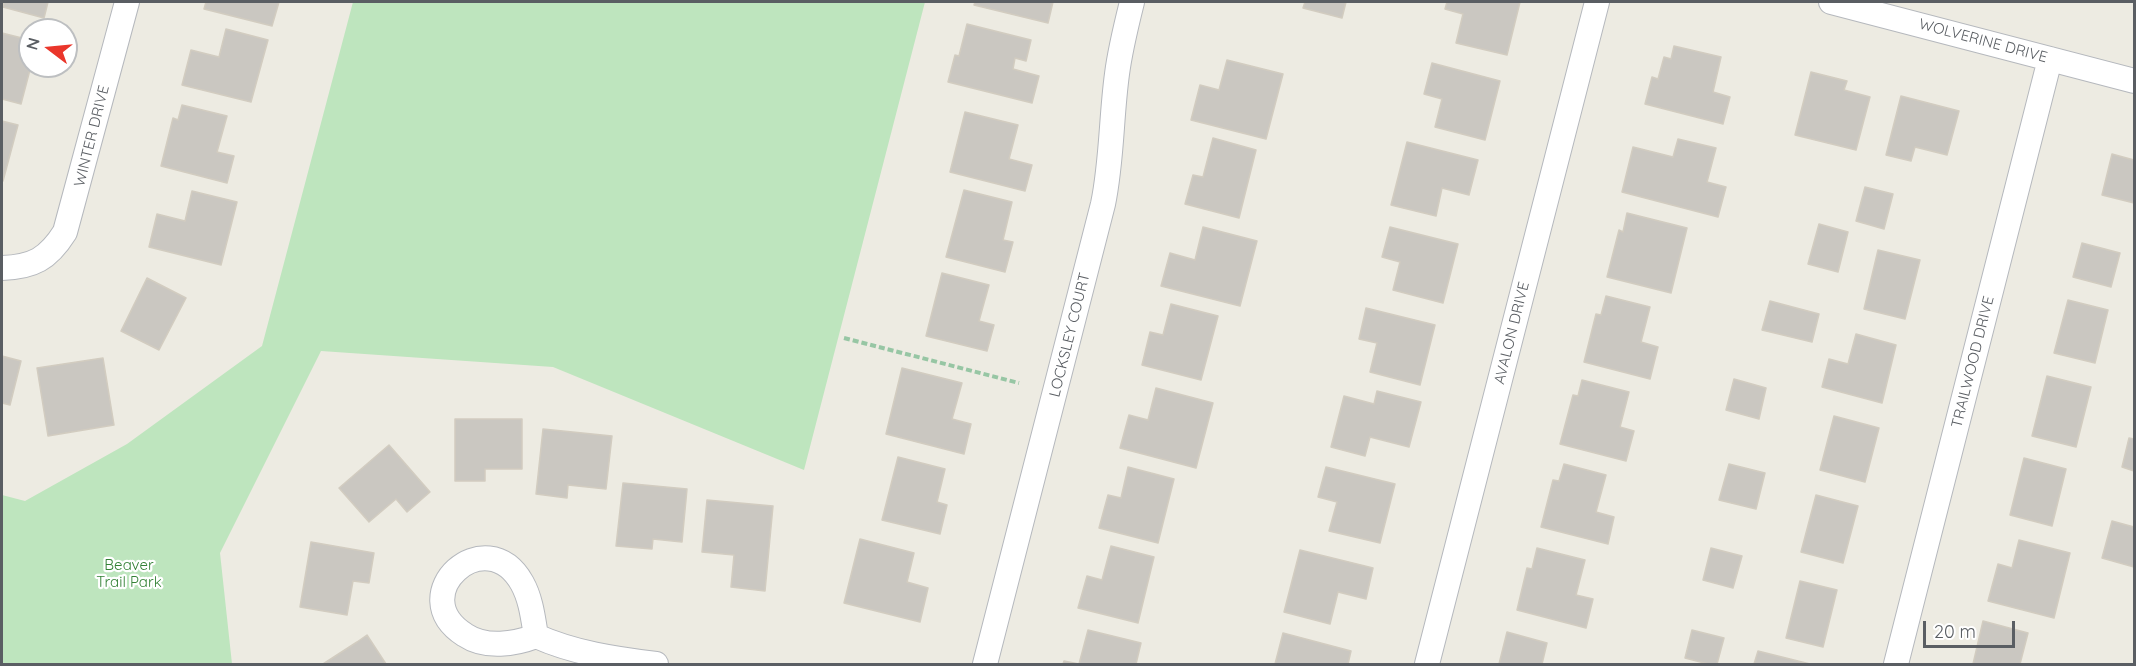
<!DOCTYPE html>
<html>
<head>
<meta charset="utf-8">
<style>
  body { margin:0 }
  #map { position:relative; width:2136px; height:666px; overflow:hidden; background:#edebe2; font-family:Quicksand,sans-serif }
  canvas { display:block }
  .frame { position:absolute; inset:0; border:3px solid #5a5e63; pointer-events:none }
  .north { position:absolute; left:18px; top:18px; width:60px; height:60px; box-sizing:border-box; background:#fff; border:2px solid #bdbfc1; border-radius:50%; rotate:286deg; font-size:16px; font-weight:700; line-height:24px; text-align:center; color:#5a5e63 }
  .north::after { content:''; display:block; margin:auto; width:21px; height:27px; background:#ea362b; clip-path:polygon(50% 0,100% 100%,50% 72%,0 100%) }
  .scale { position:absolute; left:1923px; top:621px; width:92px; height:27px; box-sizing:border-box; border:3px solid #5a5e63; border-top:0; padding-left:8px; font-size:18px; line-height:21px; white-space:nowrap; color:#5a5e63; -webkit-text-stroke:4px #fff; paint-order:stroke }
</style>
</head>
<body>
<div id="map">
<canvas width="2136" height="666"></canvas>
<div class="frame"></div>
<div class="north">N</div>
<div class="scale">20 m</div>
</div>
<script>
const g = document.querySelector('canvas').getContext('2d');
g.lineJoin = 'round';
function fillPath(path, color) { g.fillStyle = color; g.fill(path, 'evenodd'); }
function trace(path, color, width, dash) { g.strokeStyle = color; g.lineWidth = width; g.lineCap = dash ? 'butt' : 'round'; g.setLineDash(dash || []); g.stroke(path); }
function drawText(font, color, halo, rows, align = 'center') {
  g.font = font + ' Quicksand,sans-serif'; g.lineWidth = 4.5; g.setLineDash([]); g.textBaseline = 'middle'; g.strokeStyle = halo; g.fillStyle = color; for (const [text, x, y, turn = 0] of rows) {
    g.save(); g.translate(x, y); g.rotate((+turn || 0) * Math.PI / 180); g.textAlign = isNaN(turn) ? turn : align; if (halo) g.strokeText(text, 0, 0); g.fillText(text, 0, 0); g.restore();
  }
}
const green = new Path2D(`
  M353,2H925L804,470L553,367L321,351L220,553L232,664H2V495L25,501L127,444L262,346Z`);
const building = new Path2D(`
  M4,2H48L44,18L3,7Z
  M206,2H279L272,26L204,9Z
  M975,2H1053L1048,23L974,5Z
  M1305,2H1346L1342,18L1303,8Z
  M1447,2H1520L1507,55L1456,43L1463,14L1445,9Z
  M967,24L1031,40L1026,61L1015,58L1013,69L1039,76L1032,103L948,82L955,55L959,56Z
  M226,29L268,40L251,102L182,85L191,50L219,57Z
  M2,33L30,40L31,66L21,104L2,99Z
  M1674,46L1721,57L1713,92L1730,97L1723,124L1645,104L1652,77L1658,79L1664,57L1671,59Z
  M1227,60L1283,74L1266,139L1191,120L1200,85L1219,90Z
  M1432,63L1500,81L1485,140L1435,127L1442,99L1424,94Z
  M1811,72L1847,81L1844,90L1870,97L1856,150L1795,135Z
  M1901,96L1959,111L1947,155L1915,147L1911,161L1886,155Z
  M182,105L227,116L217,152L234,156L227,183L161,166L173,118L178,120Z
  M965,112L1018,125L1009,159L1032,165L1025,191L950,172Z
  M2,121L18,125L3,181H2Z
  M1213,138L1256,150L1239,218L1185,204L1193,175L1203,177Z
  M1678,139L1716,148L1707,182L1726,187L1718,217L1622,192L1633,147L1673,157Z
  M1407,142L1478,160L1469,195L1442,188L1436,216L1391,205Z
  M2112,154L2134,160V203L2102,195Z
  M1865,187L1893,194L1884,229L1856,221Z
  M964,190L1012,202L1003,240L1013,242L1005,272L946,257Z
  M192,191L237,202L221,265L149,247L157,214L185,221Z
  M1627,213L1687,228L1671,293L1607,277L1619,230L1623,232Z
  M1819,224L1848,232L1838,272L1808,264Z
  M1203,227L1257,241L1240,306L1161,286L1170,253L1195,260Z
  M1390,227L1458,244L1443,303L1393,290L1400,262L1382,257Z
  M2082,243L2120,253L2111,287L2073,277Z
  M1878,250L1920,260L1905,319L1864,309Z
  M942,273L989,285L979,321L994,325L987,351L926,336Z
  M147,278L186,298L159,350L121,331Z
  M1606,296L1650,307L1641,342L1658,347L1650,379L1584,362L1596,314L1601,315Z
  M2068,300L2108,310L2095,363L2054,353Z
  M1770,301L1819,314L1812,342L1762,330Z
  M1171,304L1218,316L1201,380L1142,365L1150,332L1163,335Z
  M1366,308L1435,325L1420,385L1370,372L1377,343L1359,339Z
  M1856,334L1896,345L1882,403L1822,387L1829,359L1848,364Z
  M2,356L21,361L10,405L2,403Z
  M103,358L114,425L48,436L37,368Z
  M902,368L962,383L952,419L971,424L964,454L886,434Z
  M2047,376L2091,387L2076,447L2032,436Z
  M1734,379L1766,388L1759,419L1726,410Z
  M1582,380L1629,392L1620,427L1634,431L1626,461L1560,444L1573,395L1578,396Z
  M1156,388L1213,403L1196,468L1120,448L1129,415L1148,420Z
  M1377,391L1421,402L1409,447L1370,437L1365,456L1331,447L1344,396L1374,404Z
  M1834,416L1879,428L1865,482L1820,470Z
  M455,419H522V469H485V481H455Z
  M543,429L612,436L606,489L568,485L567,498L536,494Z
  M2129,438L2134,439V471L2122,467Z
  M389,445L430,492L407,512L396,499L369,522L339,488Z
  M898,457L945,469L937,502L947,505L940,534L882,520Z
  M2024,458L2066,469L2052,526L2010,515Z
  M1564,464L1606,475L1596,512L1614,517L1608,544L1541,527L1553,480L1559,481Z
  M1729,464L1765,473L1756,509L1719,500Z
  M1128,467L1174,479L1158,543L1099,528L1108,495L1121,498Z
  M1326,467L1395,484L1380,543L1329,531L1337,502L1318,497Z
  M623,483L687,489L682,542L653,539L652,549L616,546Z
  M1816,495L1858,506L1843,563L1801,552Z
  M707,500L773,506L765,591L731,587L734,555L702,552Z
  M2112,521L2134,527V567L2102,558Z
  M860,539L914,553L907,582L928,588L920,622L844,603Z
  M2019,540L2070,553L2054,618L1988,601L1998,564L2012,568Z
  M311,542L374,553L369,583L353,581L347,615L300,607Z
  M1111,546L1154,557L1138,623L1078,608L1087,576L1102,580Z
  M1537,548L1585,560L1576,595L1593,599L1586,628L1517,610L1527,568L1532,569Z
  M1711,548L1742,556L1733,588L1703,580Z
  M1300,550L1373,568L1366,599L1338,592L1330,624L1284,612Z
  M1800,581L1837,590L1823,647L1786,638Z
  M1983,621L2028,633L2020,664H1973Z
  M1088,630L1141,643L1136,664H1063L1064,661L1079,664Z
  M1692,630L1724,638L1717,664H1708L1685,658Z
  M1507,632L1547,643L1542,664H1499Z
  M1283,633L1351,651L1348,664H1275Z
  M367,635L386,664H323L357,642Z
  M1758,651L1810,664H1754Z`);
const path = new Path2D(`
  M844,338L1019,383`);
const street = new Path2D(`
  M1831,2L2134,81
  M2,268C33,267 48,259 65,232L127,2
  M536,636C533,618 531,599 522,583C486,519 402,595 465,635C486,649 515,644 536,636C574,653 615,659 656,664
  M985,664L1103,204C1112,161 1111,118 1117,74C1120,50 1126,26 1132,2
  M1427,664L1597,2
  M1896,664L2050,59`);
const streetNames = [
  ["WOLVERINE DRIVE",1983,41,15],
  ["WINTER DRIVE",92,136,-76],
  ["AVALON DRIVE",1512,333,-76],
  ["LOCKSLEY COURT",1070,335,-76],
  ["TRAILWOOD DRIVE",1973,362,-76]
];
const parkNames = [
  ["Beaver",129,565],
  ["Trail Park",129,582]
];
fillPath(green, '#bee5be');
fillPath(building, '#cac7c1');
trace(building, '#d2ccc0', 1.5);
trace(street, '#b5b8bd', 26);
trace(path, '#97c6a4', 4, [6, 3]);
trace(street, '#fff', 24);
drawText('15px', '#5a5e63', '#fff', streetNames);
drawText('15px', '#338135', '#fff', parkNames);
</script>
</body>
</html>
